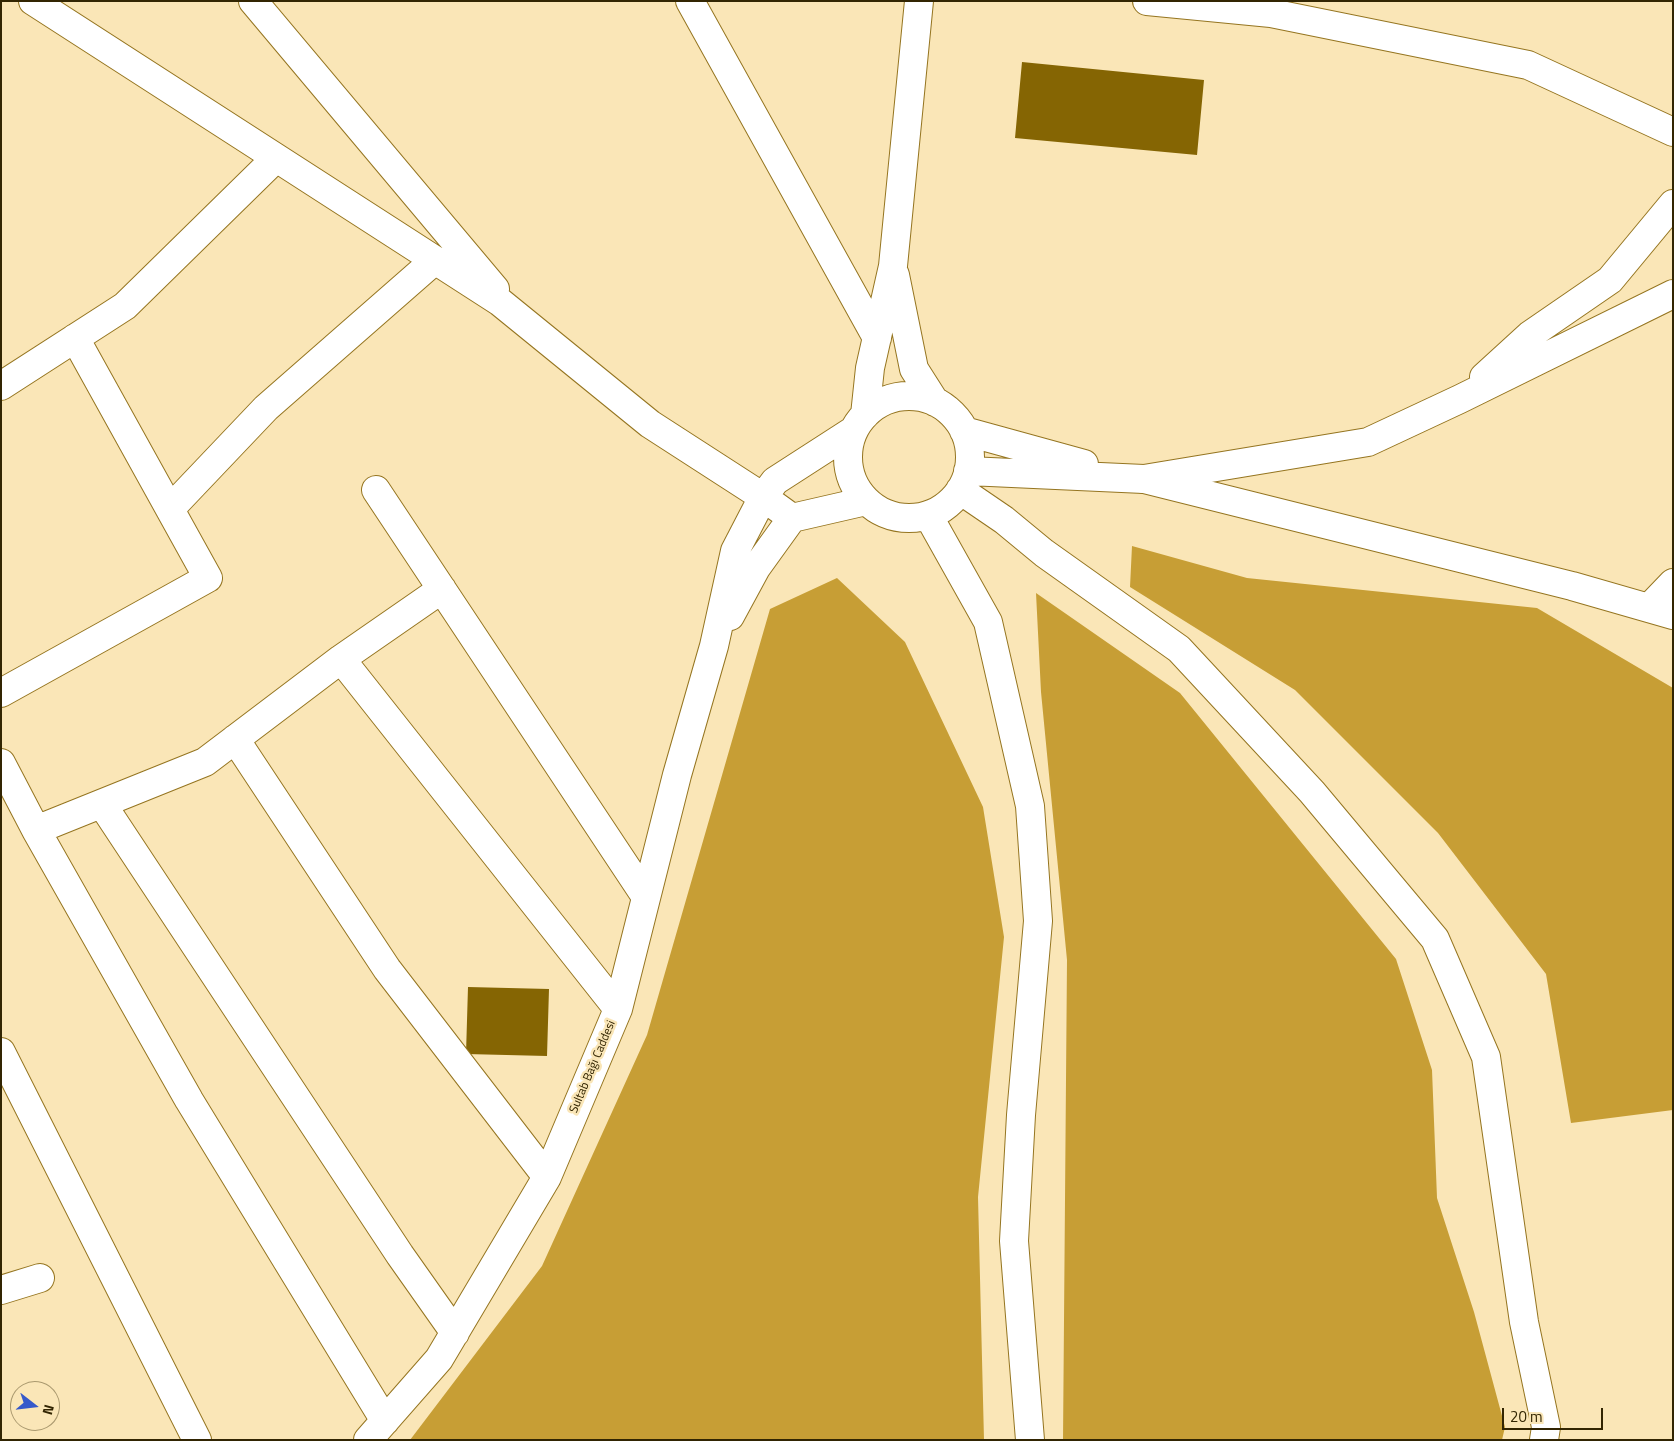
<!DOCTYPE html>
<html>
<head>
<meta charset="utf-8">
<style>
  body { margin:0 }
  #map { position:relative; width:1674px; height:1441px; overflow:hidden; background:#fae6b7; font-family:"Titillium Web",sans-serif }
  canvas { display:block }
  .frame { position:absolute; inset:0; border:2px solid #322502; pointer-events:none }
  .north { position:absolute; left:10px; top:1381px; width:50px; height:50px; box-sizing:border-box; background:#fae6b7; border:1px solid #aa996f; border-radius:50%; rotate:106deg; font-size:14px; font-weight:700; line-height:20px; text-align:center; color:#322502 }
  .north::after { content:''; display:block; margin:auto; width:18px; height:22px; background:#3659ca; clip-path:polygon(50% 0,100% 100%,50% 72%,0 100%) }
  .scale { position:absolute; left:1502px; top:1408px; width:101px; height:22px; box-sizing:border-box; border:2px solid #322502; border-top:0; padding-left:6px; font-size:15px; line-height:18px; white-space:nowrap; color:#322502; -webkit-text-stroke:4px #fae6b7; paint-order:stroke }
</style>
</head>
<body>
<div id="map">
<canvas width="1674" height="1441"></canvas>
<div class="frame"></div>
<div class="north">N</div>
<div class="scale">20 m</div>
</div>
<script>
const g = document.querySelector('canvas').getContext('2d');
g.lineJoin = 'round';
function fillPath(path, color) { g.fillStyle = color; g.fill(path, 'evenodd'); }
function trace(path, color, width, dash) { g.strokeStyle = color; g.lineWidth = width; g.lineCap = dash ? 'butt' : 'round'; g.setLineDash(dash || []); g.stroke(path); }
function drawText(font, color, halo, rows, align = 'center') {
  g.font = font + ' "Titillium Web",sans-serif'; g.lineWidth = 5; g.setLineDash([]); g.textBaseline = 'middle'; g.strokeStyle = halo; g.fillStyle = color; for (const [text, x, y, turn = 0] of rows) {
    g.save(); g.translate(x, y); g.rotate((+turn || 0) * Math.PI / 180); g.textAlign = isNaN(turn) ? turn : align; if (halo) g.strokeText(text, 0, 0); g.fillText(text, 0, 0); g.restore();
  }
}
const forest = new Path2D(`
  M1132,546L1247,578L1537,608L1673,688V1110L1571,1123L1546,974L1438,833L1295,690L1130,587Z
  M837,578L905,642L983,807L1004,937L978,1197L984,1440H410L542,1266L647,1035L770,609Z
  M1036,593L1180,693L1396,959L1432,1070L1437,1198L1474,1312L1505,1427L1502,1440H1063L1067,960L1041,692Z`);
const building = new Path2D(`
  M1022,62L1204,80L1197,155L1015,138Z
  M468,987L549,989L547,1056L466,1054Z`);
const minor = new Path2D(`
  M33,1L500,302L650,424L763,497L792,518
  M253,1L495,289
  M690,1L877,338
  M1147,1L1271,13L1528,65L1673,132
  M895,275L914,369L935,402
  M1484,377L1530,335L1610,280L1673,204
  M1,386L125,306L276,158
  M848 457a61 61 0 1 1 122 0a61 61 0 1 1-122 0Z
  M865,415L870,368L893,266L919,1
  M964,431L1084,464
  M968,471L1144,479L1368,442L1460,399L1673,294
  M376,490L646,897
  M960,490L1004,520L1044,553L1179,649L1312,792L1435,939L1486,1057L1524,1322L1546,1427L1544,1440
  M170,509L266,408L435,260
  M928,515L988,622L1030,806L1038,921L1021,1115L1014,1241L1030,1440
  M730,616L756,568L792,518L866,501
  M341,659L618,1009
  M1,693L208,578L75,338
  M235,739L387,969L547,1177
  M1,763L36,830L189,1100L385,1421
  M102,804L400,1255L455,1333
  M36,830L205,762L341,659L442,589
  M1,1052L197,1440
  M1,1290L40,1278
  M368,1440L439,1359L547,1177L618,1009L677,775L714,646L735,551L763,497L775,481L854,430`);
const tertiary = new Path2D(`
  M1144,479L1572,586L1673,615
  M1649,608L1673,583`);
const streetNames = [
  ["Sultab Bağı Caddesi",593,1067,-67]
];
fillPath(forest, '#c79e35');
fillPath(building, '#856503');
trace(minor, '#957520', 30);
trace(tertiary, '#957520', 30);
trace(minor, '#fff', 28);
trace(tertiary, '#fff', 28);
drawText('12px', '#322502', '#fae6b7', streetNames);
</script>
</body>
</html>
